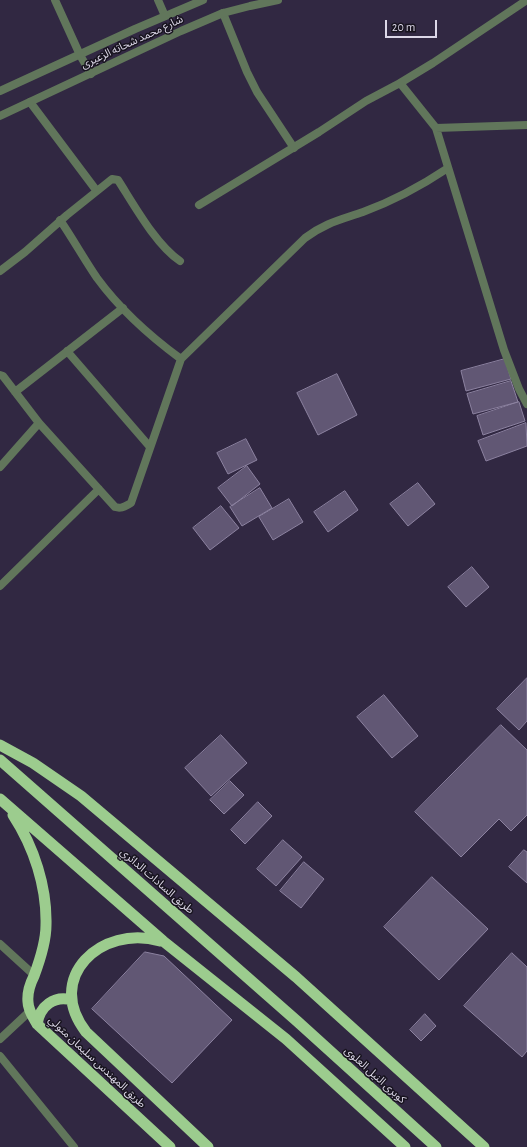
<!DOCTYPE html>
<html>
<head>
<meta charset="utf-8">
<style>
  body { margin:0 }
  #map { position:relative; width:527px; height:1147px; overflow:hidden; background:#312842; font-family:"Alegreya Sans",sans-serif }
  canvas { display:block }
  .scale { position:absolute; left:385px; top:20px; width:52px; height:18px; box-sizing:border-box; border:2px solid #dcd7e8; border-top:0; padding-left:5px; font-size:12px; line-height:14px; white-space:nowrap; color:#dcd7e8; -webkit-text-stroke:3px #18141f; paint-order:stroke }
</style>
</head>
<body>
<div id="map">
<canvas width="527" height="1147"></canvas>
<div class="scale">20 m</div>
</div>
<script>
const g = document.querySelector('canvas').getContext('2d');
g.lineJoin = 'round';
function fillPath(path, color) { g.fillStyle = color; g.fill(path, 'evenodd'); }
function trace(path, color, width, dash) { g.strokeStyle = color; g.lineWidth = width; g.lineCap = dash ? 'butt' : 'round'; g.setLineDash(dash || []); g.stroke(path); }
function drawText(font, color, halo, rows, align = 'center') {
  g.font = font + ' "Alegreya Sans","Noto Sans Arabic",sans-serif'; g.lineWidth = 3; g.setLineDash([]); g.textBaseline = 'middle'; g.strokeStyle = halo; g.fillStyle = color; for (const [text, x, y, turn = 0] of rows) {
    g.save(); g.translate(x, y); g.rotate((+turn || 0) * Math.PI / 180); g.textAlign = isNaN(turn) ? turn : align; if (halo) g.strokeText(text, 0, 0); g.fillText(text, 0, 0); g.restore();
  }
}
const building = new Path2D(`
  M505,359L511,379L466,391L461,371Z
  M337,374L357,415L318,435L297,393Z
  M511,381L518,402L473,414L467,394Z
  M519,402L525,421L483,435L477,416Z
  M526,423L527,446L486,461L478,441Z
  M246,439L257,460L228,474L217,453Z
  M247,466L260,484L232,506L218,488Z
  M418,483L435,504L408,526L390,504Z
  M260,488L272,508L242,526L230,507Z
  M345,491L358,510L328,532L314,512Z
  M289,499L303,522L273,540L259,517Z
  M221,506L239,528L210,550L193,528Z
  M472,567L489,587L466,607L448,587Z
  M527,678V721L519,730L497,709Z
  M384,695L418,736L392,758L357,717Z
  M501,725L527,750V815L511,831L499,819L461,857L415,812Z
  M221,735L247,763L211,796L185,768Z
  M230,781L244,795L224,814L210,800Z
  M258,802L272,816L245,844L231,830Z
  M283,840L302,857L276,886L257,869Z
  M524,850L527,852V883L509,867Z
  M304,862L324,879L301,908L280,891Z
  M432,877L488,929L439,980L384,927Z
  M145,952L164,956L232,1020L172,1083L92,1009Z
  M512,953L527,967V1051L522,1057L464,1006Z
  M425,1014L436,1026L421,1041L410,1030Z`);
const minor = new Path2D(`
  M55,0L80,55L91,74
  M158,0L165,16
  M223,13L247,72L257,92L294,148
  M400,83L433,63L527,0
  M30,102L96,190
  M436,128L527,125
  M199,205L319,132L366,101L400,83L436,128L504,350L519,389L527,404
  M60,220C73,239 84,259 97,278C119,308 151,337 181,359
  M0,271L25,252L67,215L112,179L118,180C134,205 156,245 180,261
  M67,351L150,447
  M0,375L3,376L39,423L115,507C122,509 125,506 131,503L181,359L305,238C325,223 340,220 363,212C393,201 421,186 448,168
  M15,392L123,308
  M0,467L39,423
  M0,586L99,489
  M0,944L34,975
  M0,1039L30,1011
  M0,1056L74,1147`);
const tertiary = new Path2D(`
  M0,91L135,29L203,0
  M0,116L181,31L223,13L250,6L278,0`);
const trunk = new Path2D(`
  M0,745L33,763L81,796L296,977L484,1147
  M0,760L298,1022L436,1147
  M0,799L163,941L286,1039L405,1147
  M13,815C34,847 47,887 46,925C46,942 40,960 34,976C30,984 27,992 28,1002C28,1010 33,1017 37,1024L170,1147
  M160,941C101,924 44,978 86,1032L208,1147
  M37,1024C40,1006 54,995 72,1000`);
const streetNames = [
  ["شارع محمد شحاته الزعيرى",132,42,-25],
  ["طريق السادات الدائري",157,881,41],
  ["طريق المهندس سليمان متولي",97,1062,43],
  ["كوبرى النيل العلوى",375,1075,42]
];
fillPath(building, '#615774');
trace(building, '#8c82a0', 1);
trace(minor, '#61765b', 8);
trace(tertiary, '#61765b', 8);
trace(trunk, '#9ccc8e', 11);
drawText('11px', '#dcd7e8', '#18141f', streetNames);
</script>
</body>
</html>
